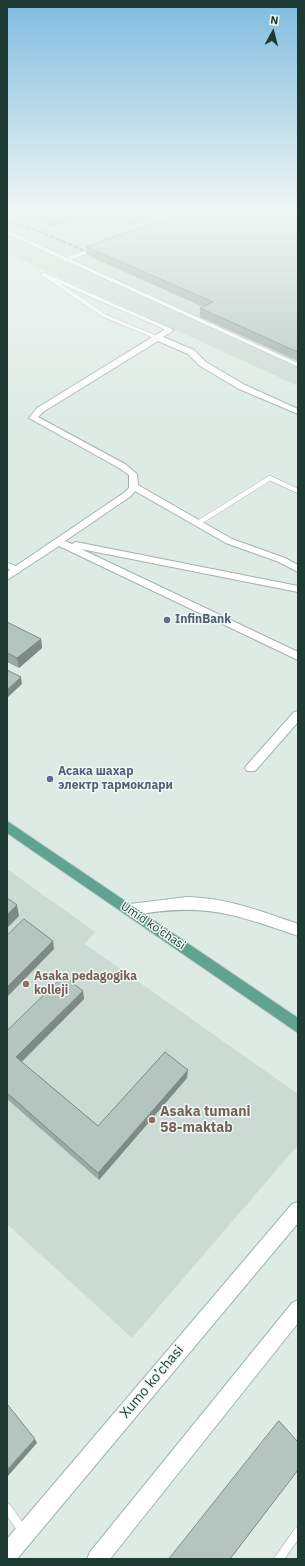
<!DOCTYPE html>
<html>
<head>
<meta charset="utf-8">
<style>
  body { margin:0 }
  #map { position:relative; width:305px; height:1566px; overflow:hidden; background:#deebe5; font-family:"IBM Plex Sans",sans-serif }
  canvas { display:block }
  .frame { position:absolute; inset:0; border:8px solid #1e3b33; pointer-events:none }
  .north { position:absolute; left:253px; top:12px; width:40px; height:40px; -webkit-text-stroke:3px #eef7f3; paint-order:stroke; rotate:7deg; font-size:11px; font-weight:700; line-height:16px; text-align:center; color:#1e3b33 }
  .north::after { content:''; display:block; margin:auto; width:14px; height:18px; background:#1e3b33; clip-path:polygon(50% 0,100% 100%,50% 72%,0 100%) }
</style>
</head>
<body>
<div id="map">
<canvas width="305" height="1566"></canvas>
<div class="frame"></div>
<div class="north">N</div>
</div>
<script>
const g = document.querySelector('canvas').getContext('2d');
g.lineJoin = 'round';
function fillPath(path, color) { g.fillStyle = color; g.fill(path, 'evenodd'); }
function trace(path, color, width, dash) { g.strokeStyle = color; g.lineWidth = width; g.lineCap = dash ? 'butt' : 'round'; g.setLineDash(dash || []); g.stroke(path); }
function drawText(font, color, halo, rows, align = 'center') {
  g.font = font + ' "IBM Plex Sans",sans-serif'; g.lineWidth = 3; g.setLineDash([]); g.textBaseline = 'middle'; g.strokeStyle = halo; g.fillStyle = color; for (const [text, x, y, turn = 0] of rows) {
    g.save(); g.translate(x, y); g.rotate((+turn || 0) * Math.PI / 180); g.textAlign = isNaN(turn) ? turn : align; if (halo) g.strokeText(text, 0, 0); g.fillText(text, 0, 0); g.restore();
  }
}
const built = new Path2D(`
  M7,211H298V386L7,253Z
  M7,869L95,932L85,944L298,1094V1145L132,1338L7,1224Z`);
const laneFar3 = new Path2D(`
  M7,232L298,365
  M65,260L94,249
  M158,338L105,316L43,274L170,330`);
const laneFar2 = new Path2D(`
  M198,523L270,478L298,491
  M7,565L13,568`);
const laneFar1 = new Path2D(`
  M11,567L18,570`);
const lane = new Path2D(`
  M7,1508L23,1531
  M279,1559L298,1532`);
const street = new Path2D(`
  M167,328L174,330L163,337L194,350L206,362L245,385L298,409V414L239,389L200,366L188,354L158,341L43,412L38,417L125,464L137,474L138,485L232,539L285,558L298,565V572L279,562L226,543L135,491L131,496L65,541L72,544L76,542L298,586V592L81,549L298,652V660L59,546L7,580V572L125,492L129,488V475L119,468L29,418L37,408Z
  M298,711V722L255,771H247L245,768L247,765L294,712Z
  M187,897C227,898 261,911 298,924V936C232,913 201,902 130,916L125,914L123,910L125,906L130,904Z`);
const secondary = new Path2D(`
  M298,1202V1223L17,1559H7V1539L292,1204Z
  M298,1300V1323L110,1559H87L90,1552L292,1303Z`);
const primary = new Path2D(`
  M7,821L298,1018V1033L7,833Z`);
const rail = new Path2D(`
  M7,221L41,232L92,254`);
const wall = new Path2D(`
  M15,211H76V218L51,226Z
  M102,211H147V218L131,224Z
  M298,211V361L200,317V308L203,307L87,255V247Z
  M7,622L41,639L42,648L19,668L7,662Z
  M84,999L22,1062L98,1126L187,1078L99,1180L7,1099V1031Z`);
const shadedWall = new Path2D(`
  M71,211H76V218L51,226L50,219Z
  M144,211H147V218L131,224V216Z
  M41,639L42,648L19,668L17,658Z
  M21,677L22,684L7,698V690Z
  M17,905L19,916L7,928V915Z
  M53,941L54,949L7,997V987Z
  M83,991L84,999L18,1065L16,1057Z
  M188,1070L187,1078L99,1180L98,1173Z
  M35,1439L37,1443L8,1476L7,1475V1470Z`);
const building = new Path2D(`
  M33,211H71L50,219Z
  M120,211H144L131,216Z
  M187,211H298V352L200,308L213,302L87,247Z
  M7,622L41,639L17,658L7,653Z
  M7,670L21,677L7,690Z
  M7,898L17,905L7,915Z
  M24,919L53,941L7,987V936Z
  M64,976L83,991L16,1057L98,1126L165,1052L188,1070L98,1173L7,1093V1031Z
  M7,1404L35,1439L7,1470Z
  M279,1421L298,1442V1470L230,1559H169Z`);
const markers = [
  [167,620,4,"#5c6f8a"],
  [50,779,4,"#5c6f8a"],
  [26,984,4,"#8d6e63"],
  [152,1120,4,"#8d6e63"]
];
const serviceNames = [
  ["InfinBank",175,620],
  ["Асака шахар",58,772],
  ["электр тармоклари",58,786]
];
const streetNames = [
  ["Umid ko'chasi",153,926,34]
];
const educationNames = [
  ["Asaka pedagogika",34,977],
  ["kolleji",34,991]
];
const nearEducationnames = [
  ["Asaka tumani",160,1112],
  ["58-maktab",160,1128]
];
const nearStreetnames = [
  ["Xumo ko’chasi",152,1382,-50]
];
fillPath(built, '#ccdad4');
trace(laneFar3, '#a1b3ac', 4.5);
trace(laneFar2, '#a1b3ac', 5.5);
trace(laneFar1, '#a1b3ac', 7);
trace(lane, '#a1b3ac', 10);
trace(street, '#a1b3ac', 2);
trace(secondary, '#9cb7ad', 2);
trace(primary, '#c0c8c6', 2);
trace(laneFar3, '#fff', 3.5);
trace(laneFar2, '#fff', 4.5);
trace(laneFar1, '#fff', 5.5);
trace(lane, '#fff', 9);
fillPath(street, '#fff');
fillPath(secondary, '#fff');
fillPath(primary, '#5fa391');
trace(rail, '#58776e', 1.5, [4.5, 2]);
fillPath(wall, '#9aa9a3');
fillPath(shadedWall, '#7d8a85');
fillPath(building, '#b3c5be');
trace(building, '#7d8a85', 1);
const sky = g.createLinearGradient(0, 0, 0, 431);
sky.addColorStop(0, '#7fbce0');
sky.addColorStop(0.49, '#f0f6f3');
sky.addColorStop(1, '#f0f6f300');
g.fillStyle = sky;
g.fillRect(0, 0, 305, 431);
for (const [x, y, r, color] of markers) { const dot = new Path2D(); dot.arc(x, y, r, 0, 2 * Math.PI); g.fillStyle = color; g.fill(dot); trace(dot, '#eef7f3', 1.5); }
drawText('bold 12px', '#4e5e75', '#eef7f3', serviceNames, 'left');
drawText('12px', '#1e3b33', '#eef7f3', streetNames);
drawText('bold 12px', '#785e54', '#eef7f3', educationNames, 'left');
drawText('bold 14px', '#785e54', '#eef7f3', nearEducationnames, 'left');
drawText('14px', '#1e3b33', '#eef7f3', nearStreetnames);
</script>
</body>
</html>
